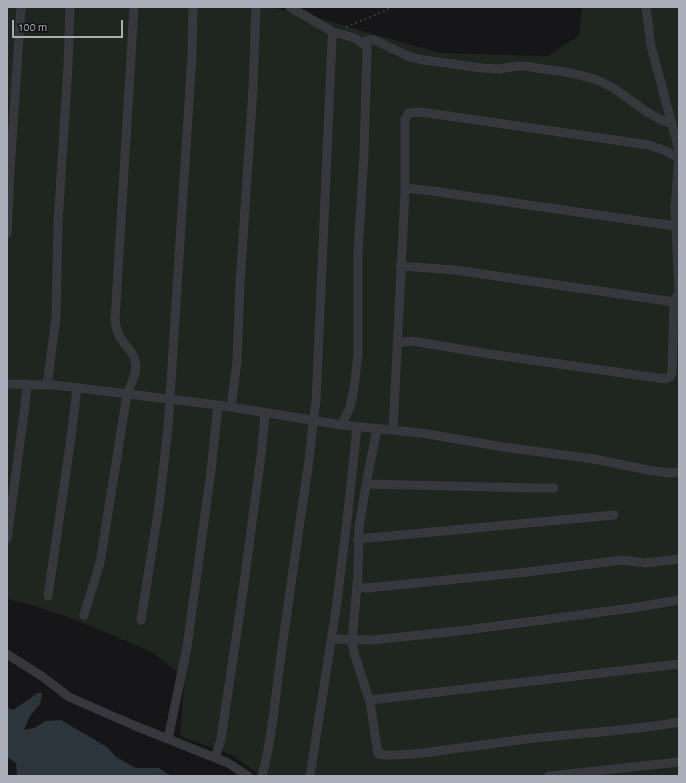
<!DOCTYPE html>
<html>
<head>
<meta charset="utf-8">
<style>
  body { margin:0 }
  #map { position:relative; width:686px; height:783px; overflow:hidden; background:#161618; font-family:"Alegreya Sans",sans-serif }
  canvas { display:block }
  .frame { position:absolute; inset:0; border:8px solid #a8adb8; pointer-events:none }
  .scale { position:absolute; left:12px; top:20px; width:111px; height:18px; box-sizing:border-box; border:2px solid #a8adb8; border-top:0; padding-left:5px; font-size:12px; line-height:14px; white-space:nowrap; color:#a8adb8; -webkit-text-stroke:3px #111113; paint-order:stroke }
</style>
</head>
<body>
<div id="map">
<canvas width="686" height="783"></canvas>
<div class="frame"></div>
<div class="scale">100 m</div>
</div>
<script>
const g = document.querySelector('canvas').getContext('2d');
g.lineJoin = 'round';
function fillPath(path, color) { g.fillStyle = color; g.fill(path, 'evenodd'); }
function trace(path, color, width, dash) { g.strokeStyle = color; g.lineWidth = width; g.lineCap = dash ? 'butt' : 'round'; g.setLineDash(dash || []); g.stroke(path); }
const green = new Path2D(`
  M7,7H268L304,14L439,53L547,56L579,36L582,7H679V776H261L232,755L180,736L185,677L151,652L110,634L63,615L28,604L7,599Z`);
const water = new Path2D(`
  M38,693H42L40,704L30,716L24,730L34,728L46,721L61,720L107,747L116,757L136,768H159L171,776H17L16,763L7,757V707L13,710Z`);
const path = new Path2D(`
  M346,27L385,11L391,7`);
const minor = new Path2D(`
  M290,7L333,32L355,38L367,47V51L364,154L358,253V355L354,388L350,407L342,425
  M646,7L651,46L679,150
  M362,43L368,40H374L410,57L424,60L482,68L499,69L518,66H526C551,71 581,72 604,83C628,95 646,116 672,124
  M679,154L675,209L679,292
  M405,188L432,191L675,226
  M7,234L10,171L21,7
  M400,266L455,270L674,302
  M397,343L412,341L489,354L665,379L670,377L672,372L674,302L675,298L679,295
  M7,384L54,385L218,405L342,425L421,433L503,447L594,459L648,470L668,473L679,472
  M47,385L56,318L58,223L68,66L70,7
  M231,407L237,362L240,283L253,88L256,7
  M377,429L368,474L359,527L358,573L352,643L355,656L370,702L378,754C392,757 408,754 423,753C455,749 487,744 519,740C572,733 626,732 679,722
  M393,430L405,192V119L409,113L421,112L649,145L666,151L679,158
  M366,484L531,488H554
  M7,539L25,406L27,384
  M358,539L614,515
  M357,587L367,588L528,572L622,560L645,563L679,559
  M48,596L70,445L77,388
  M84,615L100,563L127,394C130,385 136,377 136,367C136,355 128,349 122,340C117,334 116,328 115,320L134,7
  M141,620L159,506L168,428L192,55L193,7
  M332,639L373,640L467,630L632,608L679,600
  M7,654L43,677L69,697L133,725L228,763L248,776
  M370,700L679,664
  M168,739L187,647L211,471L218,405
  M215,758L221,739L243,591L262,448L265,413
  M262,776C272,739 275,700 280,663C289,598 298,533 308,468C311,446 312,424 316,402L332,39L333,32
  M310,776L336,609L347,521L357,427
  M549,776L679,762`);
fillPath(green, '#1e261f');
fillPath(water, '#2c353c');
trace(path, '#3d3f44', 1.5, [2, 3]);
trace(minor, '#37383d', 9);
</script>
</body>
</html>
